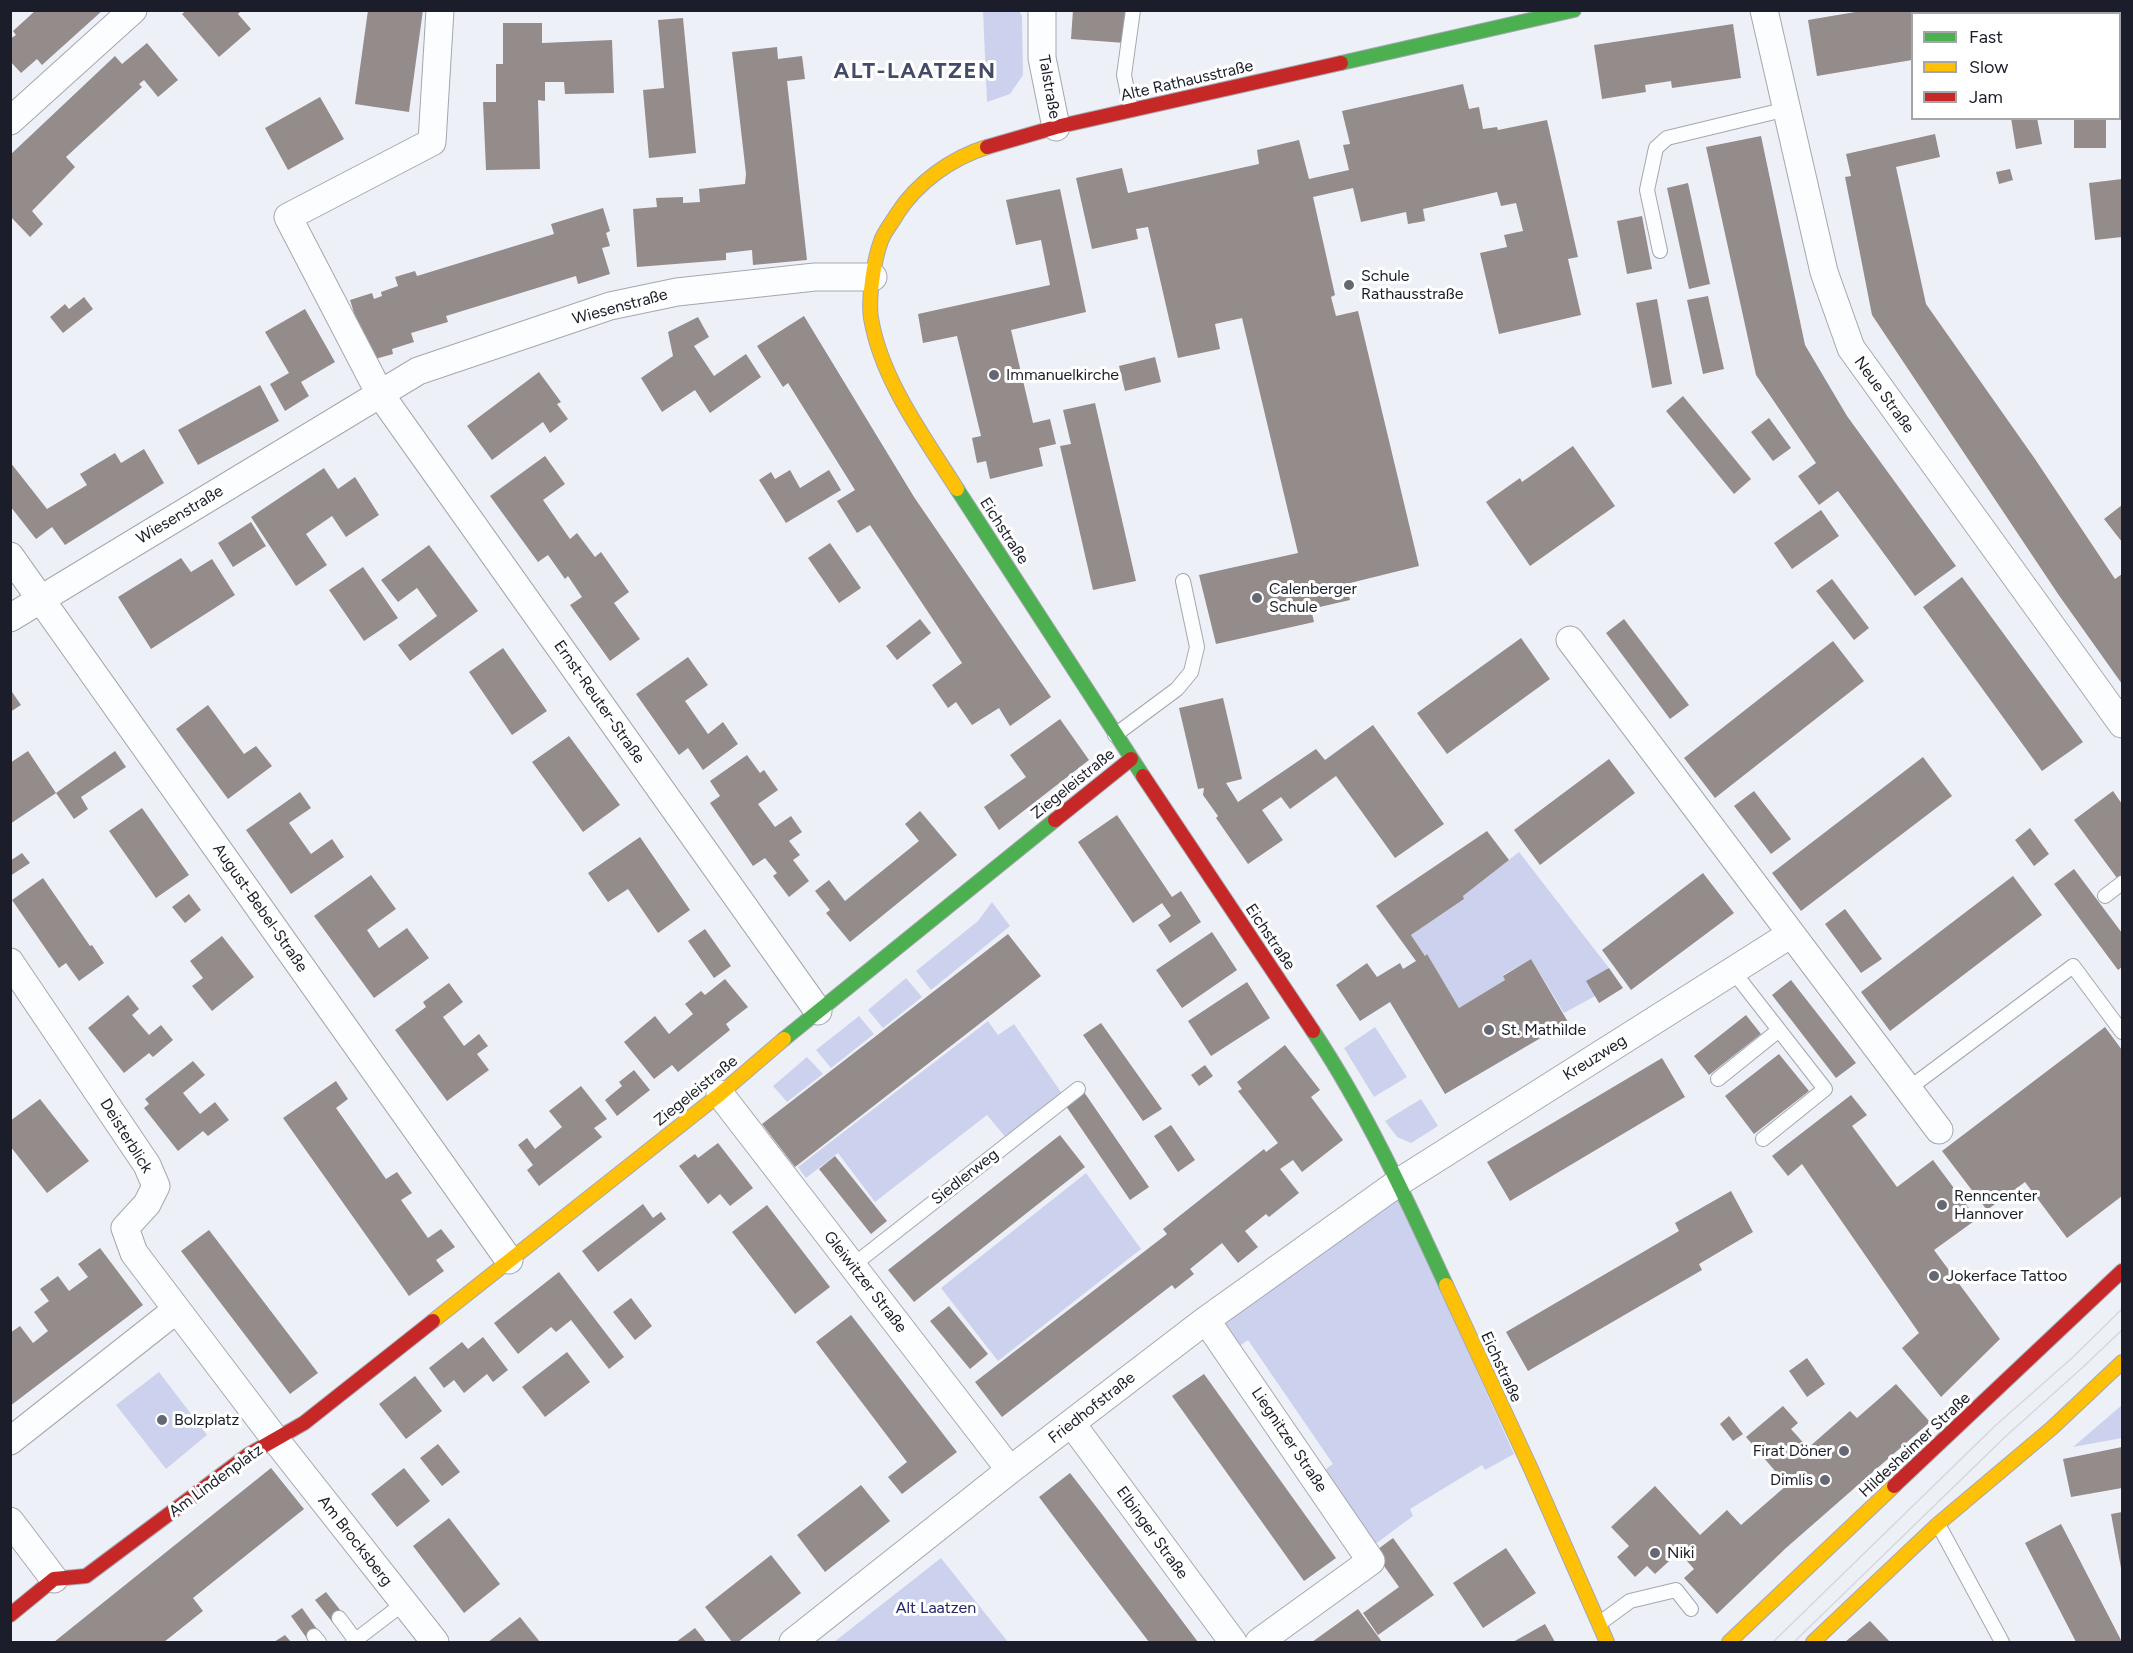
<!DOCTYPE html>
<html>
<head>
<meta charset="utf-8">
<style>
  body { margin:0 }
  #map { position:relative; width:2133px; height:1653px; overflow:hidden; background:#eef0f8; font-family:Figtree,sans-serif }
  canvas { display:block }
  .frame { position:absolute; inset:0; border:12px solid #1b1d2a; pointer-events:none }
  .legend { position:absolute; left:1911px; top:12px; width:210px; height:108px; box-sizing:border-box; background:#fff; border:2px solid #a4a5aa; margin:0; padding:8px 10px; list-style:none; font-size:18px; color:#1b1d2a }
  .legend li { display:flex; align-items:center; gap:12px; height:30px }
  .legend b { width:30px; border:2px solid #a4a5aa }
</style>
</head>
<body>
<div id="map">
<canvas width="2133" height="1653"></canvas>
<div class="frame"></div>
<ul class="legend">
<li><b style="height:8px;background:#4caf50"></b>Fast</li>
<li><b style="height:8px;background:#ffc107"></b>Slow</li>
<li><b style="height:8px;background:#c62828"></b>Jam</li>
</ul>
</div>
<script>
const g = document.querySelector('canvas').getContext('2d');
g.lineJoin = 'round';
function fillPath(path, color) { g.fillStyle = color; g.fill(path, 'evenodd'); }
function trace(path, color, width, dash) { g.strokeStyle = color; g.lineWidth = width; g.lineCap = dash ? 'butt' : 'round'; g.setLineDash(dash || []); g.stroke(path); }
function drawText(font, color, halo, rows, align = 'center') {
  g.font = font + ' Figtree,sans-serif'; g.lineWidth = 6; g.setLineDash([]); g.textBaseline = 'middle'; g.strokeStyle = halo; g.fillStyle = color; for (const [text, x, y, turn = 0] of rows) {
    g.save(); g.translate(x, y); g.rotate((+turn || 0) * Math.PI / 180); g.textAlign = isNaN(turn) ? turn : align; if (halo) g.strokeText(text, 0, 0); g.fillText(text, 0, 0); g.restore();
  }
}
const green = new Path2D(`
  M983,11H1019L1022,16L1023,75L1010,94L987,102Z
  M1519,852L1609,968L1595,996L1564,1013L1531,959L1503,975L1505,980L1459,1008L1427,955L1425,956L1411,935L1464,899L1463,896Z
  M992,902L1010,926L931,990L916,971L978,921Z
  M906,978L922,997L883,1028L868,1010Z
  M859,1016L874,1034L831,1068L816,1050Z
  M988,1021L998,1035L1014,1024L1063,1095L1007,1139L987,1115L875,1202L838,1153L806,1178L798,1167Z
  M1375,1027L1407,1077L1374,1097L1344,1048Z
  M807,1057L823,1074L787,1102L773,1086Z
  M1421,1099L1438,1126L1411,1143L1397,1137L1385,1121Z
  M1086,1173L1141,1249L998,1361L941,1288Z
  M1395,1188L1514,1454L1485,1470L1482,1465L1410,1509L1413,1516L1366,1551L1316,1476L1333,1464L1248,1340L1231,1352L1213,1325Z
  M159,1372L207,1435L166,1469L116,1405Z
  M2122,1405V1438L2073,1447Z
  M941,1558L1008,1642H834Z`);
const building = new Path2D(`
  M36,10H103L42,65L37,59L21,73L10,61V39L16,35L13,31Z
  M187,10H242L238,14L251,29L219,57L182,14Z
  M368,10H423L409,112L355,104Z
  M1073,10H1127L1125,43L1071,39Z
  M1867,10H1927V14H1912V60L1817,76L1808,20Z
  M1982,10H1992V14H1971Z
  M683,18L696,153L649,158L643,90L664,88L658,20Z
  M503,23H542V43L612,40L614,93L565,94L564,82H545V101L538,100L540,169L486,170L483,102H496V64H503Z
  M1733,24L1741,78L1672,88L1671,81L1645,85L1646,92L1602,99L1594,45Z
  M147,43L178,80L158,97L144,80L139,84L142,87L66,157L75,167L32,211L43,224L30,237L10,216V155L115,56L122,64Z
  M777,47L778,59L802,56L805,79L787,81L807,260L753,265L752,250L726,253V260L637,267L633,209L657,207L656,198L683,197V203L700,202L699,189L745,184L746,174L732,52Z
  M1463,84L1469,109L1479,107L1483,129L1497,127L1498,130L1547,120L1578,257L1568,259L1581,315L1499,334L1480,253L1507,247L1504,235L1523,231L1516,203L1501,206L1497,192L1423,209L1425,221L1408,224L1406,212L1361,222L1353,188L1313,197L1335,295L1331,297L1336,316L1358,311L1419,566L1346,584L1350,600L1311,609L1314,622L1216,644L1199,575L1298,553L1242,318L1215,324L1220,349L1178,358L1148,227L1136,229L1138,239L1092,249L1076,178L1122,168L1128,193L1259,164L1257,150L1299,140L1309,179L1349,170L1343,145L1350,144L1342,111Z
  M320,97L344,139L288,170L265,128Z
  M2011,118H2037L2042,144L2016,149Z
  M2074,118H2106V148H2074Z
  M1935,134L1940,157L1896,167L1926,304L2035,459L2115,579L2122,574V684L2058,594L1872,315L1845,177L1851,176L1846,154Z
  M1761,136L1805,345L1847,416L1956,566L1915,596L1838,491L1819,505L1798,476L1816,463L1756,375L1706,147Z
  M2010,169L2013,180L1999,184L1996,172Z
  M2122,179V237L2095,240L2089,183Z
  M1688,183L1710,284L1689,289L1667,188Z
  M1060,189L1086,312L1011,330L1033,423L1050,419L1056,444L1039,448L1043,466L990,479L986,461L977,463L972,438L981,436L957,336L923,343L918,314L1050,285L1041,240L1016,245L1006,200Z
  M603,208L610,231L606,233L610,246L602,248L610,274L578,284L576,276L446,316L448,322L411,333L414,342L392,349L393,354L375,359L371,346L365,348L350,300L372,293L374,299L382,296L381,292L398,286L395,277L415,271L417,276L554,234L551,224Z
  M1642,216L1652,269L1627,274L1617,221Z
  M1708,296L1724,369L1703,374L1687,300Z
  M84,297L93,309L63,333L50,317L65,304L69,309Z
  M1657,299L1672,384L1652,388L1636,303Z
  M305,309L335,362L301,382L309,396L285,411L270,384L289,373L265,332Z
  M804,316L914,497L1051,697L1010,726L999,708L972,725L956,702L948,708L932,685L962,663L870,525L857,533L837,501L855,490L788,383L783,387L757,346Z
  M698,317L709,337L694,346L714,376L746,354L761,377L710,413L695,390L662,412L641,378L673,356L668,332Z
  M1155,357L1161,382L1125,391L1119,366Z
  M539,372L561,402L557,404L568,419L550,433L543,422L492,460L467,426Z
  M260,385L279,421L198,465L178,430Z
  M1683,396L1751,479L1734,494L1666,411Z
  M1095,403L1136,581L1093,590L1060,446L1071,444L1063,410Z
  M1769,418L1791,448L1773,461L1751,432Z
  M1573,446L1615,506L1530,566L1486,502L1520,478L1522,482Z
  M144,449L164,483L65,545L52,527L36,539L10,506V462L47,509L87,485L80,474L115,453L121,463Z
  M545,456L565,484L543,500L570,539L577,533L595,557L601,552L629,592L614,603L640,639L610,661L570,605L582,597L568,576L565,579L548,555L538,562L490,496Z
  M324,468L338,489L355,477L379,515L346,537L332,516L306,534L327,565L296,586L251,517Z
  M790,470L800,488L829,470L841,490L786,523L759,480L771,472L775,479Z
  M2122,505V542L2104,519Z
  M1821,510L1839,536L1792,569L1774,543Z
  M251,522L266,546L233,567L218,543Z
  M830,543L861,588L839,603L808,558Z
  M429,545L478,611L410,661L398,645L437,616L417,588L398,602L381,580Z
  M181,558L191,572L212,559L235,595L151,649L118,597Z
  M363,567L398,618L364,641L329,590Z
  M1962,577L2083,742L2042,771L1923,607Z
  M1832,579L1869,628L1854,640L1816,591Z
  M920,619L931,633L897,660L886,646Z
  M1624,619L1689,705L1670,719L1606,633Z
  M1521,638L1550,679L1447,754L1417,713Z
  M1833,641L1864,681L1715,798L1684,758Z
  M503,648L547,711L512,735L469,672Z
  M688,657L708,685L685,701L708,734L723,722L738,744L703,770L688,748L679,755L636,694Z
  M10,689L21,705L10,712Z
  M1223,698L1242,779L1226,783L1238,802L1316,749L1325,760L1373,725L1444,824L1395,858L1336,776L1290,809L1281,797L1262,810L1283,840L1248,864L1216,818L1218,816L1203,795L1204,788L1198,789L1179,708Z
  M208,705L244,754L256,746L272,766L228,799L176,729Z
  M1060,719L1089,760L999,830L984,807L1026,777L1010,755Z
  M569,736L620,805L583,832L532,762Z
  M28,751L56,793L115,751L126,767L81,797L88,809L74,819L56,793L10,824V763Z
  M747,755L760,773L764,770L778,790L758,804L775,827L791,816L802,832L789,841L800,855L793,860L809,881L789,897L773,876L777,873L765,858L753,866L710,803L720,796L710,781Z
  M1923,757L1952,796L1801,911L1772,873Z
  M1609,759L1635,793L1540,865L1514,830Z
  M1754,791L1791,839L1771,854L1734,806Z
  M2113,791L2122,804V875L2117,878L2074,820Z
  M300,792L311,808L289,823L311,854L332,839L344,857L291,894L246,830Z
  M142,808L189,875L156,898L109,831Z
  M920,811L957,855L850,942L826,913L830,910L815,891L829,880L845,901L919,841L905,824Z
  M1117,815L1172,897L1181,891L1201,922L1170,943L1158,925L1171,916L1162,903L1133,923L1078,842Z
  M2030,828L2049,854L2034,866L2015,840Z
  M1487,831L1509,860L1463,896L1464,899L1411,935L1425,956L1427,954L1459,1008L1505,980L1503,976L1531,959L1568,1022L1445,1094L1390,1002L1360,1021L1336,985L1367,963L1377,977L1400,963L1403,969L1416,961L1376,906Z
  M640,837L690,910L658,933L628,889L608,902L588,873Z
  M22,853L30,863L10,876V861Z
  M2074,869L2122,933V967L2118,970L2054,884Z
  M1703,873L1734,913L1631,990L1602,950Z
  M371,875L396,909L367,930L379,948L407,928L429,958L374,998L314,916Z
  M2013,876L2042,915L1890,1031L1861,992Z
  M43,878L90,946L92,945L104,963L79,981L66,963L59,968L12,900Z
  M189,894L201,910L185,923L172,907Z
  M1845,909L1882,959L1861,973L1825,924Z
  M705,929L731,966L714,978L688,941Z
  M1212,932L1237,970L1182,1008L1156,970Z
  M1008,934L1041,976L795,1167L762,1124Z
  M222,936L254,977L212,1011L192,986L203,978L190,961Z
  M1609,968L1623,988L1599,1003L1586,981Z
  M725,979L748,1007L726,1024L730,1030L678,1072L672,1065L654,1079L624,1042L655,1016L669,1034L693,1014L685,1004L701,991L705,995Z
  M1791,980L1856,1063L1836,1078L1772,995Z
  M1247,982L1270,1018L1211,1056L1188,1021Z
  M449,983L463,1002L443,1017L464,1046L479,1034L488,1046L477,1054L489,1070L447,1101L395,1030L426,1007L423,1002Z
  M128,995L139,1009L132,1015L149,1035L161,1025L173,1040L153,1057L149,1053L124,1073L88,1028Z
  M1746,1015L1761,1034L1709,1075L1694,1056Z
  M1101,1023L1162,1109L1143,1121L1083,1035Z
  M2105,1027L2122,1050V1196L2067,1238L2025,1182L1987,1210L1942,1151Z
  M1285,1045L1320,1090L1311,1097L1343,1140L1302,1172L1293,1160L1280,1169L1299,1193L1269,1217L1266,1214L1245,1231L1258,1247L1238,1263L1222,1243L1190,1269L1194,1274L1175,1289L1172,1285L1002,1417L975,1382L1167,1234L1163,1229L1264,1149L1266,1152L1278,1143L1238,1091L1242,1089L1237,1082Z
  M1779,1054L1809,1091L1754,1134L1725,1096Z
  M1662,1058L1685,1097L1510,1201L1487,1162Z
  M193,1061L205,1075L183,1093L200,1114L215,1102L229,1120L208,1136L203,1131L178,1151L144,1108L149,1104L145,1099Z
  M1205,1065L1213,1076L1199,1086L1191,1075Z
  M634,1070L650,1090L617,1116L605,1100L622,1086L619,1082Z
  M336,1081L348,1099L336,1108L386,1179L397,1172L412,1193L401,1200L428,1238L441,1229L455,1247L436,1260L444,1271L409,1296L283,1118Z
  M581,1086L607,1119L594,1128L602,1137L539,1186L527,1170L533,1165L518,1145L527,1138L535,1149L562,1127L549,1111Z
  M1084,1092L1149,1187L1130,1200L1066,1106Z
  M1851,1095L1867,1115L1852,1126L1897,1187L1933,1160L1977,1219L1934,1250L2000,1339L1941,1397L1902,1348L1919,1333L1802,1164L1788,1176L1772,1156Z
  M40,1099L89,1161L47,1193L10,1146V1121Z
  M1171,1125L1195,1160L1178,1172L1154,1136Z
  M1060,1135L1085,1167L914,1302L888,1270Z
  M718,1143L753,1188L730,1206L720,1194L708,1204L679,1166L695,1154L698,1158Z
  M835,1156L887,1221L871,1234L819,1169Z
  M1731,1191L1753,1232L1699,1264L1702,1270L1528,1371L1506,1332L1679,1231L1675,1223Z
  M643,1204L653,1218L661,1212L666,1219L598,1272L582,1251Z
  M767,1205L830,1287L795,1314L732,1232Z
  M209,1230L318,1373L290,1394L181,1251Z
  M100,1248L143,1305L10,1406V1333L20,1326L33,1343L48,1331L34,1312L49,1301L40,1289L58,1276L69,1291L88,1277L78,1264Z
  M559,1272L624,1357L609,1369L571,1320L556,1332L551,1327L518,1354L494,1323Z
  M631,1298L652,1326L635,1340L613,1312Z
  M949,1306L988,1354L970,1369L930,1321Z
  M851,1315L957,1452L902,1494L888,1477L907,1462L816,1342Z
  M483,1337L508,1370L493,1382L487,1374L464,1393L454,1380L444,1388L429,1368L462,1342L468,1349Z
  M567,1352L590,1382L545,1417L522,1387Z
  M1807,1358L1825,1384L1807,1397L1789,1371Z
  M1204,1374L1336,1558L1304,1581L1172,1396Z
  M415,1376L442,1411L406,1439L379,1404Z
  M1896,1384L1930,1422L1786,1548L1717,1614L1684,1578L1694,1569L1679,1552L1655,1574L1647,1566L1635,1577L1617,1557L1629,1546L1611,1527L1655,1486L1700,1535L1727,1510L1741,1525L1787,1485L1746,1437L1783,1406L1798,1423L1791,1429L1808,1448L1850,1411L1857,1418Z
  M1729,1416L1743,1434L1733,1441L1720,1424Z
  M438,1444L460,1472L442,1486L420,1458Z
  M2122,1447V1488L2071,1497L2063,1459Z
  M271,1468L304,1509L193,1598L203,1611L164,1642H54Z
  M404,1468L430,1501L397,1527L371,1494Z
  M1070,1473L1101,1513L1198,1642H1149L1069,1537L1039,1497Z
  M861,1485L890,1521L825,1572L797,1535Z
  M2122,1512V1568H2121L2111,1514Z
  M449,1518L500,1584L464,1613L413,1546Z
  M2061,1524L2122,1642H2076L2025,1543Z
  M1393,1538L1434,1595L1378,1635L1363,1613L1399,1587L1374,1552Z
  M1506,1548L1536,1593L1483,1628L1453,1583Z
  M771,1555L801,1593L738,1642H732L705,1607Z
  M326,1592L344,1615L333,1623L315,1600Z
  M302,1608L319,1632L308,1640L291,1616Z
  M1358,1609L1382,1642H1312Z
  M520,1617L540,1642H488Z
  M1870,1621L1890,1642H1845Z
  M1545,1624L1555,1642H1513Z
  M695,1628L706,1642H676Z
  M285,1635L291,1642H274Z`);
const lane = new Path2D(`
  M1131,110L1124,75L1133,10
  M1660,251L1647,190L1656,148L1667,138L1787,109
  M1115,735L1177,689L1191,672L1197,647L1183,581
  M2105,896L2122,883
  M1733,971L1825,1089L1763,1139
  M1718,1079L1779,1030
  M1908,1089L2073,966L2122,1032
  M852,1266L1078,1089
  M1938,1524L2002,1642
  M339,1618L356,1641
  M1600,1623L1630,1601L1676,1590L1691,1609
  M314,1636L319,1642
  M353,1642L404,1603`);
const street = new Path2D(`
  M440,10L432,142L288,217L380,394L818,1011
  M1042,10V58L1056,127
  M1764,10L1824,272L1851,348L2122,724
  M10,121L133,10
  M10,556L509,1260
  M10,618L418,371L610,306L677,292L815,277H873
  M1570,640L1939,1130
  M10,962L147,1165L156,1186L147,1204L125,1228L134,1253L275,1439L435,1642
  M720,1094L1010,1470
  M1206,1320L1371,1561L1259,1642
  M1072,1424L1233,1642
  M10,1441L176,1310
  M10,1521L54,1579
  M793,1642L1010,1470L1206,1320L1399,1182L1791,934`);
const fast = new Path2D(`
  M1341,63L1574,10
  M957,489L1143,776
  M1313,1031C1366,1111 1406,1198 1446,1285
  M784,1039L1055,820`);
const slow = new Path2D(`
  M957,489C924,437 881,379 871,318C868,299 874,260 881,241C884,232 892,223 897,214C917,183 951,158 987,147
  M1446,1285L1531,1469L1607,1642
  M433,1321L720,1094L784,1039
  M1729,1642L1894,1486
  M1813,1642L1938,1524L2052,1428L2122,1362`);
const jam = new Path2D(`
  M987,147L1056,127L1341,63
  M1143,776L1313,1031
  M1055,820L1131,759
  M1894,1486L2122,1271
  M10,1615L54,1579L86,1576L248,1455L304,1423L433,1321`);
const tram = new Path2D(`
  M1773,1642L1996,1425L2072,1358L2122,1309
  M1794,1642L2006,1436L2082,1368L2122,1330`);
const markers = [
  [1349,285,6,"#656772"],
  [994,375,6,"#656772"],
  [1257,598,6,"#656772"],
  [1489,1030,6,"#656772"],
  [1942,1205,6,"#656772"],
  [1934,1276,6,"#656772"],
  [162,1420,6,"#656772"],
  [1844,1451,6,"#656772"],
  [1825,1480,6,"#656772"],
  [1655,1553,6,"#656772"]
];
const streetNames = [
  ["Alte Rathausstraße",1187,81,-13],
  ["Talstraße",1049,87,80],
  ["Wiesenstraße",620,307,-15],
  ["Neue Straße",1884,395,54],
  ["Wiesenstraße",180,515,-31],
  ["Eichstraße",1004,531,57],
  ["Ernst-Reuter-Straße",599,702,55],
  ["Ziegeleistraße",1073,784,-39],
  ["August-Bebel-Straße",260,908,55],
  ["Eichstraße",1270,937,56],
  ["Kreuzweg",1595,1058,-32],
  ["Ziegeleistraße",696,1091,-39],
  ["Deisterblick",126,1136,58],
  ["Siedlerweg",965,1177,-38],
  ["Gleiwitzer Straße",865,1282,52],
  ["Eichstraße",1501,1367,65],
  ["Friedhofstraße",1092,1408,-38],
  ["Liegnitzer Straße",1289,1440,56],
  ["Hildesheimer Straße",1915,1445,-43],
  ["Am Lindenplatz",216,1481,-36],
  ["Elbinger Straße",1152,1533,54],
  ["Am Brocksberg",355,1541,52]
];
const poiNames = [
  ["Schule",1361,276],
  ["Rathausstraße",1361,294],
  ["Immanuelkirche",1006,375],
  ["Calenberger",1269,589],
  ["Schule",1269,607],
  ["St. Mathilde",1501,1030],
  ["Renncenter",1954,1196],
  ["Hannover",1954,1214],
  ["Jokerface Tattoo",1946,1276],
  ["Bolzplatz",174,1420],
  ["Firat Döner",1832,1451,"right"],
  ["Dimlis",1813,1480,"right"],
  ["Niki",1667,1553]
];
const parkNames = [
  ["Alt Laatzen",936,1608]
];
const districtNames = [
  ["ALT-LAATZEN",915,72]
];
fillPath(green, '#ccd2ee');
fillPath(building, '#948b8b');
trace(lane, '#a5a7b0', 16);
trace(street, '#a5a7b0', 29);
trace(fast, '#a5a7b0', 16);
trace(slow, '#a5a7b0', 16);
trace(jam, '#a5a7b0', 16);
trace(lane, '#fcfdfe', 14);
trace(street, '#fcfdfe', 27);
trace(fast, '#4caf50', 14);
trace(slow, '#ffc107', 14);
trace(jam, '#c62828', 14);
trace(tram, '#d6d7da', 1.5);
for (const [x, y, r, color] of markers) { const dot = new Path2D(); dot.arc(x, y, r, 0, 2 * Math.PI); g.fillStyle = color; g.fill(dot); trace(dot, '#fff', 2); }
drawText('16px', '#1b1d2a', '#fff', streetNames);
drawText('16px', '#1b1d2a', '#fff', poiNames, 'left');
drawText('16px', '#212768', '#fff', parkNames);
g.letterSpacing = '1.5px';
drawText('bold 22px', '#444b67', '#fff', districtNames);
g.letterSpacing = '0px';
</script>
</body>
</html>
